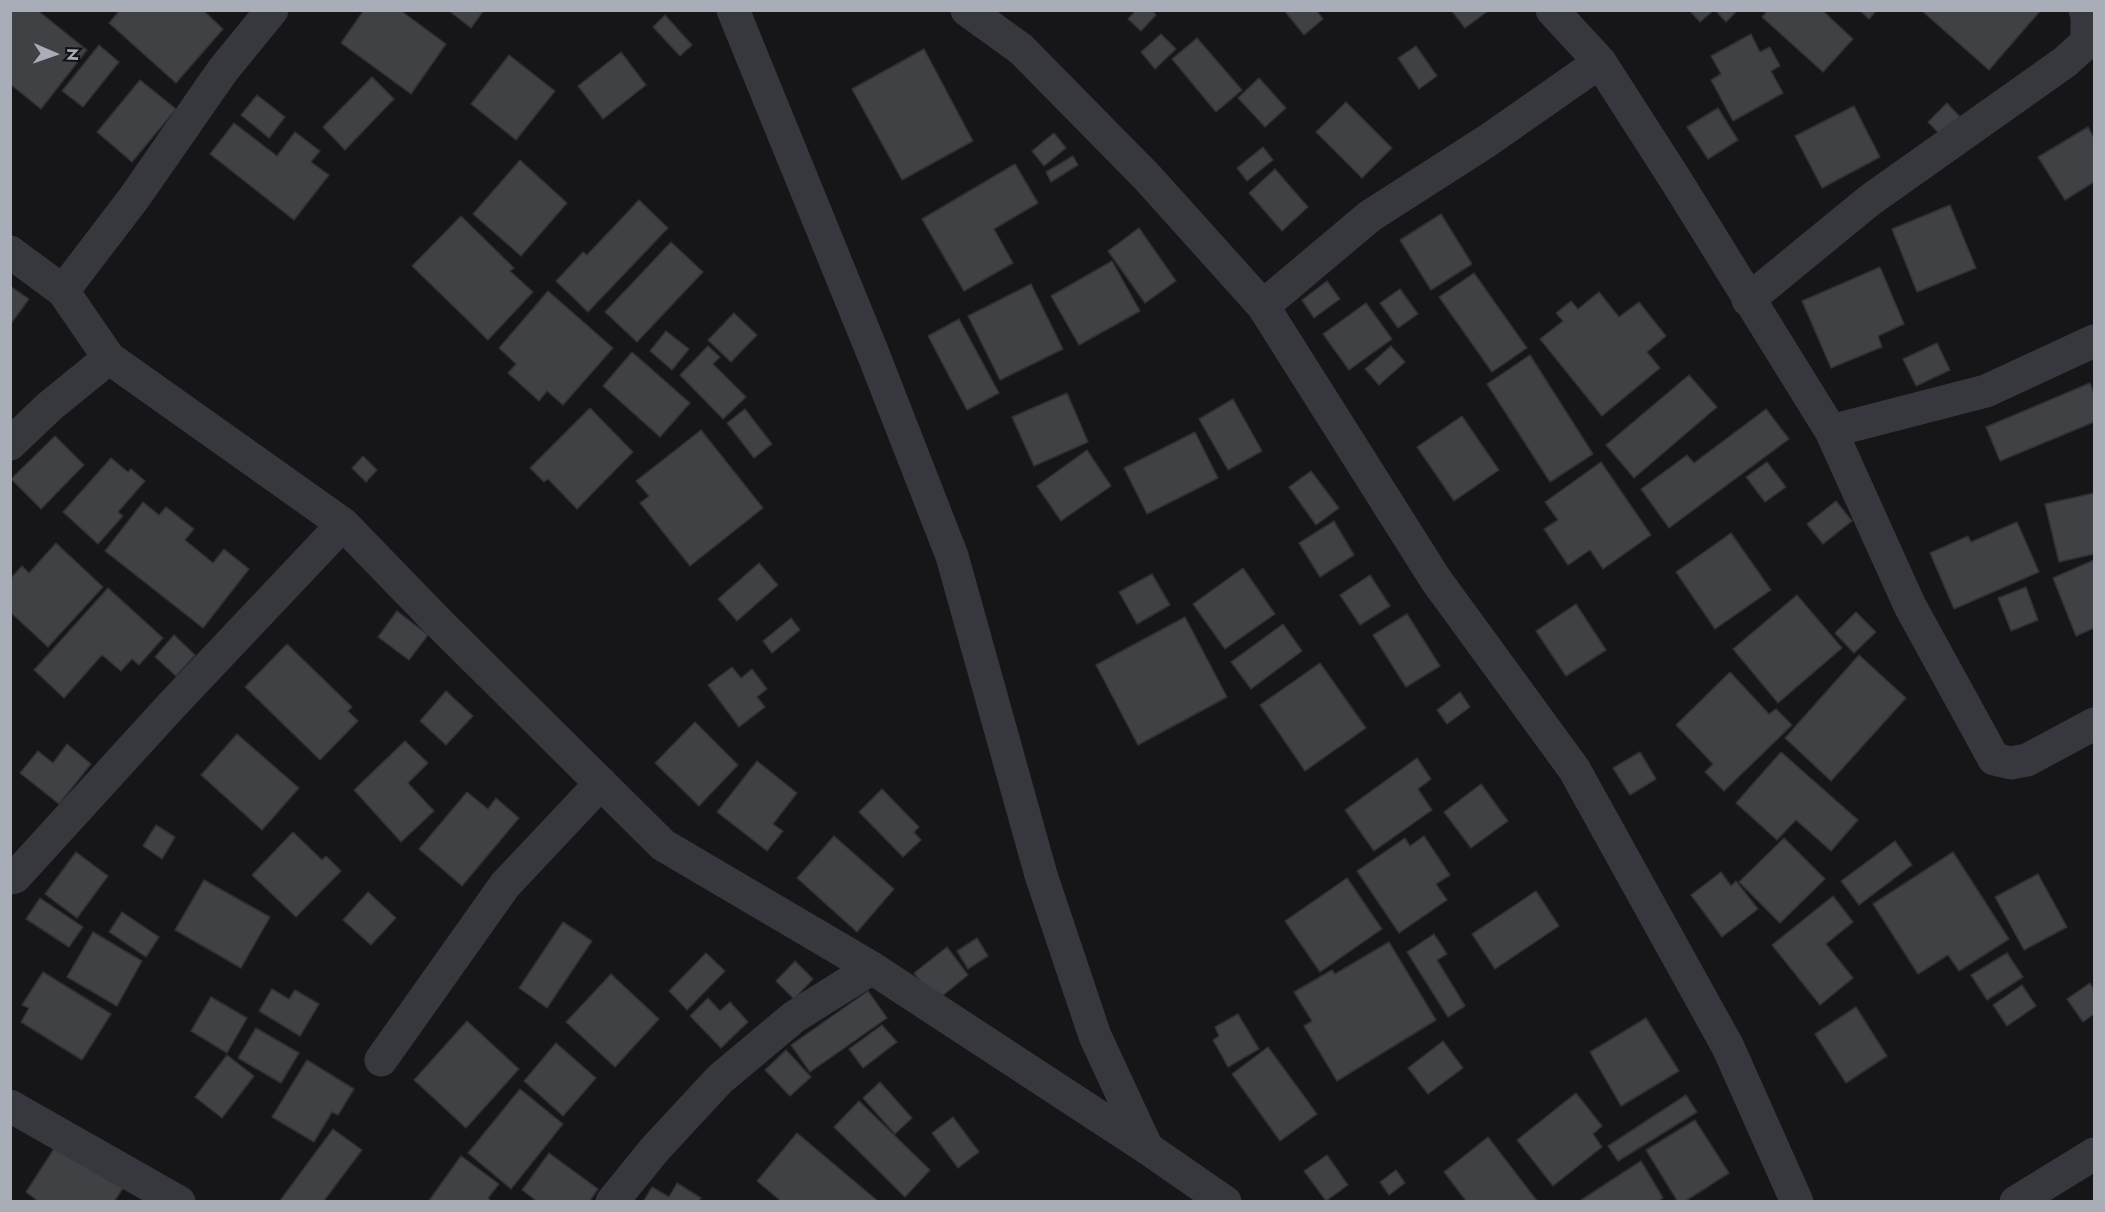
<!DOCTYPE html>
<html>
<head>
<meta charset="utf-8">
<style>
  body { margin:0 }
  #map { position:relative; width:2105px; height:1212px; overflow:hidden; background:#161618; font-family:Jost,sans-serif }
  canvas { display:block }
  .frame { position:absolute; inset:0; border:12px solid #a8adb8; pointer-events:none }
  .north { position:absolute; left:24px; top:24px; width:60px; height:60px; -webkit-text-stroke:4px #111113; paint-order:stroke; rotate:92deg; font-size:16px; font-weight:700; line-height:24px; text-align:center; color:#a8adb8 }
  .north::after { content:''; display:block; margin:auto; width:21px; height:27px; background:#a8adb8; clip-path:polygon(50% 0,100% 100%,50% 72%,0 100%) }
</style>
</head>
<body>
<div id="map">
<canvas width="2105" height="1212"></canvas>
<div class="frame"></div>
<div class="north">N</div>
</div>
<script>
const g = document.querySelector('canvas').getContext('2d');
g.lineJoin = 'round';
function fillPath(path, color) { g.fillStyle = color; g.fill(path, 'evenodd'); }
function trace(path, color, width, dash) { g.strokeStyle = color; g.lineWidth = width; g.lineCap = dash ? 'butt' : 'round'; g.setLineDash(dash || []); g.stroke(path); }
const building = new Path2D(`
  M10,10H37L87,50L41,109L10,84Z
  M120,10H203L223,29L176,83L109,23Z
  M364,10H400L446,44L411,94L341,43Z
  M448,10H484L471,28Z
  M1136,10H1152L1156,15L1141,31L1128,19Z
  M1284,10H1316L1323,19L1304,35Z
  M1451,10H1487L1488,11L1465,28Z
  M1689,10H1714L1700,22Z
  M1715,10H1738L1726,22Z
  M1768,10H1822L1853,39L1823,72L1762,17Z
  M1859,10H1877L1869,19Z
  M1921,10H2041L1989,70Z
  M665,15L692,45L680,56L653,27Z
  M1161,34L1176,49L1155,69L1141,52Z
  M1751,34L1760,52L1770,47L1780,66L1771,71L1783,93L1733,121L1711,80L1721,74L1711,56Z
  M1197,38L1242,90L1216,112L1172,59Z
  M99,45L119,62L83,107L62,91Z
  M1416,46L1437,76L1419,89L1398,58Z
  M924,49L973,141L902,180L852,89Z
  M621,52L646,85L603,119L578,86Z
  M509,55L555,91L516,140L471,104Z
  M372,77L394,99L345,150L323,127Z
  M1259,78L1286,108L1265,127L1238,98Z
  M140,80L176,109L132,162L97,132Z
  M257,95L285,117L269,138L241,115Z
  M1346,102L1392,148L1362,178L1316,132Z
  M1947,103L1964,121L1945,140L1928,122Z
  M1854,106L1880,157L1822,188L1795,136Z
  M1718,108L1738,140L1708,159L1687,127Z
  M234,123L277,156L295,132L320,151L311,162L329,175L294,220L210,154Z
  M2088,127L2094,138V182L2065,200L2038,157Z
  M1054,133L1066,148L1044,166L1032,151Z
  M1263,147L1273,160L1247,181L1237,168Z
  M1073,156L1078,165L1051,182L1046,172Z
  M520,160L567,203L521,256L473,214Z
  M1015,164L1038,203L994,229L1013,263L964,291L922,219Z
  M1275,169L1308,207L1282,231L1249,193Z
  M639,200L668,228L588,312L556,281L583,252L587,255Z
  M1950,205L1976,268L1917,292L1892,229Z
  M1441,214L1472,264L1431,290L1400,240Z
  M461,216L514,268L510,271L533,292L488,340L412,266Z
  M1139,228L1176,281L1145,303L1108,251Z
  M671,242L703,272L637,342L605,312Z
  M1112,261L1140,311L1079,345L1051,296Z
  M1880,267L1904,324L1878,336L1882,347L1831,368L1802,301Z
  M1474,273L1527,348L1492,372L1439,297Z
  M1327,281L1340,299L1314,318L1302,300Z
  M1031,284L1063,349L1000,380L968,316Z
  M10,286L29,299L10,325Z
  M1400,289L1418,314L1398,328L1380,303Z
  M548,291L613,348L563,405L547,391L539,401L508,373L516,364L499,348Z
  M1599,292L1619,317L1639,302L1666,336L1647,352L1660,368L1602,416L1540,339L1563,321L1556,313L1571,301L1578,309Z
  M1366,303L1392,339L1349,370L1323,334Z
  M734,313L757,335L731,362L708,340Z
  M959,319L999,393L967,410L928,336Z
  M666,331L689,349L672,370L650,351Z
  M1937,343L1950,370L1916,386L1903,359Z
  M708,346L720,357L713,364L746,397L723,419L680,375Z
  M1391,346L1405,362L1379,385L1365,369Z
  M632,352L690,403L660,437L603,386Z
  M1530,355L1593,454L1550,482L1487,384Z
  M1689,375L1717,407L1634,478L1606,445Z
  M2090,383L2094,393V422L2000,461L1986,427Z
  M1067,393L1088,442L1034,466L1012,417Z
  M1233,399L1262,451L1228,470L1199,419Z
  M590,408L633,452L577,509L548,479L544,482L530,468Z
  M745,409L772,444L754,458L727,423Z
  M1766,409L1789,439L1669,528L1641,489L1687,455L1694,463Z
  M1462,416L1499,470L1454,501L1417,447Z
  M701,430L763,508L690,566L640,503L649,496L636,481Z
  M1195,432L1218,478L1147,514L1124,468Z
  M55,436L84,465L41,509L11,479Z
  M1087,450L1111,486L1061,521L1037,486Z
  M363,456L377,470L366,482L352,468Z
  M111,458L128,472L131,469L145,481L118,512L123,516L98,544L63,512Z
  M1601,462L1651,535L1603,569L1590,550L1568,565L1544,529L1558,520L1545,502Z
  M1767,462L1786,487L1765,502L1746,477Z
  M1311,471L1339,508L1316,525L1289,487Z
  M2094,493V554L2059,562L2045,504Z
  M1836,501L1852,521L1823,544L1807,524Z
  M143,502L159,515L166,507L194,529L185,540L213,563L224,549L249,569L203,628L105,551Z
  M1334,521L1354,555L1320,577L1299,543Z
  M2017,522L2039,572L1954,609L1930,553L1968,536L1971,542Z
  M1731,533L1771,590L1715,629L1676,572Z
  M56,543L103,587L48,647L10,612V579L22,566L29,573Z
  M2094,560V628L2076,636L2053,578Z
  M759,563L778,585L737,621L718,599Z
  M1243,568L1275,614L1225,649L1193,604Z
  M1152,574L1170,605L1137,624L1119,592Z
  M1370,575L1390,606L1360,625L1340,595Z
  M2026,587L2038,620L2011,631L1998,598Z
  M108,588L163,638L139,665L132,659L121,671L102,655L64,698L34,670Z
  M1797,595L1842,648L1778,703L1733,649Z
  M1576,604L1606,650L1566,676L1536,631Z
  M397,611L428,635L409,660L378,637Z
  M1856,612L1876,632L1854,653L1835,633Z
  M1407,614L1440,666L1406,687L1373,635Z
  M1185,617L1227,697L1138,745L1096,665Z
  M791,618L800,630L772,653L763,641Z
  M1283,624L1302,651L1251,689L1231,662Z
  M174,635L195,655L176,676L155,657Z
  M287,644L352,707L348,711L358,721L320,760L245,687Z
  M1859,655L1906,698L1831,781L1785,738Z
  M1320,663L1366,728L1305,771L1260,705Z
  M732,667L741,678L752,669L767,689L757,697L765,707L739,727L708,685Z
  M1730,672L1769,714L1776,709L1792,725L1724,791L1705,772L1713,764L1676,725Z
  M446,691L473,716L446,745L420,721Z
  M1460,692L1470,707L1447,724L1437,710Z
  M695,722L738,765L699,806L655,763Z
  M237,734L299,788L262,830L201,775Z
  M405,741L428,763L408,783L434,811L401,842L354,790Z
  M67,744L91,764L59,804L20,773L38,751L53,763Z
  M1640,752L1656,779L1630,795L1613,768Z
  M1781,752L1858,820L1831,851L1796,820L1777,840L1736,803Z
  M1417,758L1431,779L1418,789L1432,810L1374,851L1345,810Z
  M757,761L797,793L773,824L783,831L767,851L717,812Z
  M1481,784L1508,821L1471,848L1444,812Z
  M882,789L919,827L914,832L921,840L903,857L859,812Z
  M467,792L488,809L496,798L519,818L462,886L419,849Z
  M156,825L175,837L162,859L143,846Z
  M293,832L322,860L326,856L341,871L296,917L252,875Z
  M834,836L894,889L857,932L797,878Z
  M1424,836L1450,875L1436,884L1447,900L1399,933L1357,871L1405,838L1410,846Z
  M1784,838L1825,879L1780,923L1739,882Z
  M1895,841L1912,865L1859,905L1841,881Z
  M76,852L108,876L77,918L45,894Z
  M1953,852L2009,939L1959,971L1948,955L1918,974L1873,904Z
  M1721,872L1731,886L1736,881L1758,909L1722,937L1691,895Z
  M2038,874L2067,927L2024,950L1995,897Z
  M1347,878L1382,929L1320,972L1285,921Z
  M204,880L270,917L241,968L175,930Z
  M1536,891L1559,926L1495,969L1472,934Z
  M368,892L396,918L371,945L343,920Z
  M1833,896L1853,922L1826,944L1853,978L1820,1005L1772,945Z
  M40,898L83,927L69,947L26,919Z
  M122,912L159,937L146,957L109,932Z
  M563,922L592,941L547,1008L519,988Z
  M93,932L142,961L117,1006L67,977Z
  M1434,934L1447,954L1437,960L1465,1006L1448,1017L1407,952Z
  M977,938L988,956L968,969L957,951Z
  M1389,942L1436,1020L1337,1081L1304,1026L1312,1021L1294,992L1332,970L1335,974Z
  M947,947L968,975L936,1001L914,973Z
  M706,953L725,971L687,1010L669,991Z
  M2007,953L2023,977L1987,1000L1971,975Z
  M795,961L813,979L794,999L776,981Z
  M43,972L111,1014L82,1060L21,1022L29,1008L22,1005Z
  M611,974L659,1019L615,1067L566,1022Z
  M2090,983L2094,990V1014L2083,1022L2067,999Z
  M2022,985L2036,1006L2007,1026L1993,1005Z
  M272,989L289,999L295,990L319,1004L300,1036L259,1011Z
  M868,991L887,1018L810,1072L791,1045Z
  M211,997L247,1018L227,1053L191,1031Z
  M708,998L720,1011L730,1002L748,1022L721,1048L690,1016Z
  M1856,1007L1887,1056L1846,1083L1815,1034Z
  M1238,1014L1259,1049L1228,1067L1213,1040L1219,1036L1215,1027Z
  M1646,1018L1679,1071L1621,1106L1590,1052Z
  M467,1021L519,1069L466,1128L414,1080Z
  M882,1025L897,1042L863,1068L849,1049Z
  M256,1028L299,1053L281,1083L238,1058Z
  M1443,1041L1463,1068L1428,1094L1408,1068Z
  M556,1043L596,1078L563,1116L524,1081Z
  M1268,1047L1317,1114L1280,1141L1232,1074Z
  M786,1050L811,1077L790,1096L765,1070Z
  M227,1055L254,1076L222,1118L195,1097Z
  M307,1060L354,1089L338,1115L332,1112L314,1142L272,1117Z
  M880,1082L912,1118L895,1134L863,1098Z
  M520,1089L563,1124L511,1189L468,1153Z
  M1576,1093L1602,1126L1593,1134L1602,1147L1553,1186L1517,1140Z
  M1686,1095L1697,1112L1618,1161L1608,1146Z
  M859,1101L930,1170L905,1197L834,1127Z
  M953,1117L979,1152L958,1168L932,1133Z
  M1695,1120L1729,1173L1684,1202H1678L1646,1150Z
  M333,1129L362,1150L323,1202H279Z
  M797,1133L879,1202H782L757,1181Z
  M1488,1137L1538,1202H1467L1444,1172Z
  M61,1138L127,1182L114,1202H39L26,1192Z
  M549,1153L598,1189L589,1202H538L522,1190Z
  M1327,1155L1348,1185L1326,1201L1304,1171Z
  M461,1156L499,1184L488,1198L492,1202H428Z
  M1641,1161L1663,1198L1657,1202H1578Z
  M1396,1170L1405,1183L1389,1195L1380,1182Z
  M677,1183L701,1198L698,1202H643L652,1187L669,1197Z`);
const minor = new Path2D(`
  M733,10L872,351L952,556L1041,875L1095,1036L1147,1148
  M967,10L1021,49L1147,177L1263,306L1436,580L1574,769L1728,1047L1797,1202
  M1552,10L1600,62L1677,182L1831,431L1910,606L1994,759L2011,763L2027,760L2094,724
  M10,252L63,291L109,358L343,524L440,624L663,845L872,968L1147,1148L1225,1202
  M63,291L134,198L223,70L272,10
  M1748,300L1870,200L2065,62L2087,42V14L2085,10
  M1263,306L1370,216L1487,141L1600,62
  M1831,431L1986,391L2094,341
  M10,444L50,406L109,358
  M10,878L15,877L171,706L343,524
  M381,1060L505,885L601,783
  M10,1106L179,1202
  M612,1202L655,1149L720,1079L794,1017L872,968
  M2016,1202L2094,1154`);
fillPath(building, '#404145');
trace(building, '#303034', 1.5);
trace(minor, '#37383d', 33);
</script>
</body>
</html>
